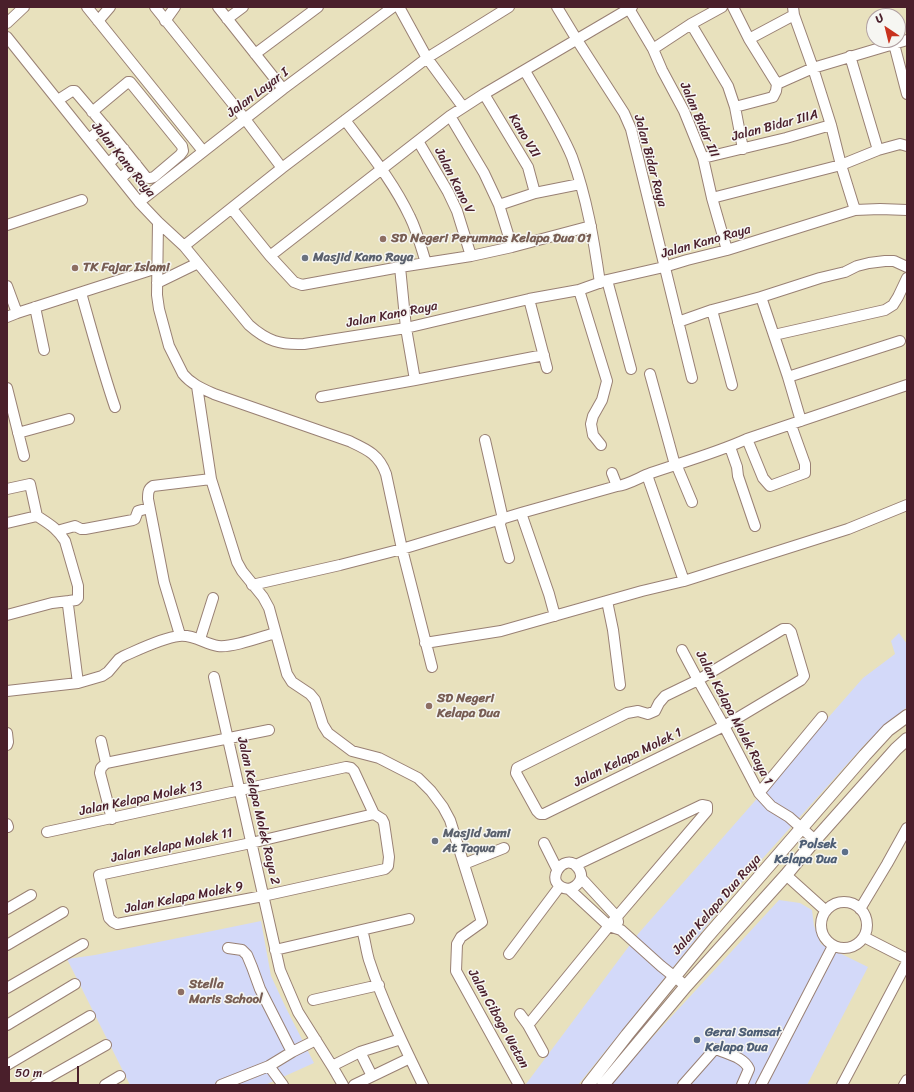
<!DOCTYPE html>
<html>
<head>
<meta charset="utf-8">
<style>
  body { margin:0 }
  #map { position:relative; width:914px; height:1092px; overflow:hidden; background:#e8e1bd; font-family:Sriracha,sans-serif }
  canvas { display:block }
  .frame { position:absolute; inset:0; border:8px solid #4a1f2b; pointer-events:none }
  .north { position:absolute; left:866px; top:8px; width:40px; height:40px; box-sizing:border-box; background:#f6f6f2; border:1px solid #b1a0a2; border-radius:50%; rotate:325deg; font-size:11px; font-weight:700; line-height:16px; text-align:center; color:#4a1f2b }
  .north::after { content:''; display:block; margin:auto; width:14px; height:18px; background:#c8321e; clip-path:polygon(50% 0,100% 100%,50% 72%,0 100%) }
  .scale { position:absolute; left:8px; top:1066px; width:71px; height:18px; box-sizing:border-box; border:2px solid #4a1f2b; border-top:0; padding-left:5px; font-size:12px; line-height:14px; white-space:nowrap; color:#4a1f2b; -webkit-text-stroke:3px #f6f6f2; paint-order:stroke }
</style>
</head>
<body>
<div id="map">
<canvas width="914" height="1092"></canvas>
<div class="frame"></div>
<div class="north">U</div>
<div class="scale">50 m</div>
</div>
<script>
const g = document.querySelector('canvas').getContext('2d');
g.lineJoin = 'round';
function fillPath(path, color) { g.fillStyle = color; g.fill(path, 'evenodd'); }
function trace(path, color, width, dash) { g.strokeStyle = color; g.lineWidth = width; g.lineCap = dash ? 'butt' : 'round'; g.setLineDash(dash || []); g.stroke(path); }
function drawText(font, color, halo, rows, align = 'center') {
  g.font = font + ' Sriracha,sans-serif'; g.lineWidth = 3; g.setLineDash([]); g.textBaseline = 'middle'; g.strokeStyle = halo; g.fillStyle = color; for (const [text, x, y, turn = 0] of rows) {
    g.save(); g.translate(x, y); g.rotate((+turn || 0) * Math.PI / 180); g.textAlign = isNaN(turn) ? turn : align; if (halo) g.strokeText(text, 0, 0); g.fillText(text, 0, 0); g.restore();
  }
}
const built = new Path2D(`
  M899,633L907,644V707L867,742L746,877L578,1085L526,1084L638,934L863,678L895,654L891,641Z
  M779,900L800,903L812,910L814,926L821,944L868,967L807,1085H611L636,1055Z
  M261,921L271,976L286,1008L314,1063L265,1085H130L67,959L95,955Z`);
const minor = new Path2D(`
  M87,7L203,151
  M155,7L245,119L282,168
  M218,7L283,89
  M399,7L427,58L463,107
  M557,7L577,40L624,113L631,129L692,378
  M628,7L653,49L662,70L684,111L703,158L712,198L727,250
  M733,7L749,39L777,84L776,91L773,97L735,107
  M793,7L794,15L813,68L831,125L841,165L855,210
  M227,19L243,7
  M98,21L110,7
  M165,21L175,7
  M7,23L24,7
  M691,24L728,86L735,107L743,149
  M7,37L139,202L158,222L184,246L249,325C267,341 280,345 304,344L406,328L529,299L579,290L607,280L664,267L687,260L727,250L855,210L880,209L907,210
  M749,39L794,15
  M894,44L907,94
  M653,49L691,24L722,7
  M255,54L318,7
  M850,56L878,150
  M525,71C541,99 560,128 572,157C587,198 594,241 600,283
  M777,84L813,68L907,40
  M484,94L528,167L535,193
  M58,100L72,91H75C99,119 123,148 146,177C149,179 151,178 154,177L180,155L183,151L182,146L130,82H128L92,112
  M450,116L484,173L499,205L512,247
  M345,120C368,151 393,181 410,217C417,231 421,247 426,263
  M89,139L105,126
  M418,141L448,192L457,211L471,256
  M703,158L786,138L831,125
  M109,163L124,149
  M121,178L136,164
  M712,198L841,165L878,150L900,144L907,146
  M139,202L283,89L393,7
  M499,205L535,193L580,184
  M232,209L270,256L294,282L302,285L400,267L471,256L512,247L591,226
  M158,222L157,295L159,309L169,346L183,374C191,384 203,389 214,394L349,441C366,449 379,454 386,474L402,549L432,667
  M7,225L82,200
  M184,246L282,168L427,58L509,7
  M270,256L450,116L484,94L632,7
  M400,267L406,328L415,380
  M607,280L631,369
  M157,283L198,263
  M7,286L17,313
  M579,290L607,381L602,400L593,416L591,424L593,435L601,445
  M81,293C92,331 102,369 115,407
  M761,297L788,377L801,421
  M529,299L547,368
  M35,307L44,350
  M712,310L732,385
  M7,317L17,313L157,268
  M678,322L712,310L761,297L820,278L845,272L857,266L869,263L885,261H894L907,267
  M774,335L885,310L893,305L898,297L907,278
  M650,374L675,465
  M788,377L900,341
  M197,386L211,479L237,562L242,571L263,597L269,608L287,674L292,682L310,694L315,700L323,725L328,733L352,751L379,758L418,778L431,791L443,807L450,820L482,922L461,937L457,944L456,971L519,1085
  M7,388L24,456
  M321,397L415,380L544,355
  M18,433L69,419
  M747,439L763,478L770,486L805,473V464L791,425
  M485,440L503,519
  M730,447L737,467L738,476L755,526
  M676,464L692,502
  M612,473L617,486
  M647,475L684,581
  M7,489L30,484L37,516
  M521,513L549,594L555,616
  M499,521L509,558
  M7,523L37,516C49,524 57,528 65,541L78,586V598L76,600L69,601L68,605L78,683
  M57,531L75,526L81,529H85L133,520L135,519L138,511L149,508
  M252,585L340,565L402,549L521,513L617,486C628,485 640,477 651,473C683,462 716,453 747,439L907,385
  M607,601L613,630L620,685
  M7,615L52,603L69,601
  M783,629H788L791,632L804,676L801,680L724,726L544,814H540L537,811L516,773L517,768L627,713L638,711L648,714L655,711L659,703L665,696L698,680Z
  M180,635L164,582L148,499C148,493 148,489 153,486L211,479
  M200,639L213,598
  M425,643L501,631L642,591L684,581L848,529L907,505
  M682,650L698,680L724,726L759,793L771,806L789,817L815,840
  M214,677L280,970L298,1012L332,1066L343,1085
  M7,691L78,683L102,676L108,672L119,659L124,656C140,649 162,638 179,636C193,634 205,644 218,646C232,648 261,637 275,633
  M7,733L8,742L7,745
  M101,741L106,763
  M759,793L822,717
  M112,819L100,773L101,768L106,763L269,730
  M7,824L8,827
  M47,832L346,767L351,768L354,771L374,814L382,819L384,823L389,857L388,866L385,869L263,896L117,924L113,922L109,918L99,875L251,843L374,814
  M544,843L557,869
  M464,864L504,848
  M786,875L826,911
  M581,878L617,917L618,922
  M569,889C579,886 585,877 578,868C564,849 540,886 569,889L609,926L621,930L661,966L686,986
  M821 925a23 23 0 1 1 46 0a23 23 0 1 1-46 0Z
  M7,909L31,895
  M860,909L887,864L907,828
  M362,930C365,939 366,950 369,960C383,1003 403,1044 423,1085
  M864,937L907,959
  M7,945L63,912
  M275,950L409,919
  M509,954L560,886
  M7,988L83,944
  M313,1000L379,985
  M520,1014L528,1025L543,1052
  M7,1025L75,984
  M528,1025L609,926L707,811V806L702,805L576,865
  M292,1052L316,1040
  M360,1052L372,1076
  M7,1065L90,1016
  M269,1066L283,1085
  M332,1066L360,1052L401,1039
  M35,1085L106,1045
  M105,1085L120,1076
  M221,1085L269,1066L292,1052L260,989L252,967L247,955L242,950L228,948
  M354,1085L410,1058
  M683,1085L713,1051L716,1049C727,1054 744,1057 749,1069L742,1085
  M761,1085L833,946
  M842,1085L907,962
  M904,1085L907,1080`);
const major = new Path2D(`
  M588,1085L627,1035L707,937L865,755L888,730L907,716
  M603,1085L686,986L786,875L815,840L896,749L907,739`);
const markers = [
  [383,239,4,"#8d6e63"],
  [305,258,4,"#6b7280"],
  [75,268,4,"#8d6e63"],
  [429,706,4,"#8d6e63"],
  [435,841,4,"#6b7280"],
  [845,852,4,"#5c6f8a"],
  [181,992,4,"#8d6e63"],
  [697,1040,4,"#5c6f8a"]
];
const streetNames = [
  ["Jalan Layar I",258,93,-37],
  ["Jalan Bidar III",699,120,67],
  ["Jalan Bidar IIIA",775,126,-15],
  ["Kano VII",524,136,59],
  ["Jalan Kano Raya",123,160,51],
  ["Jalan Bidar Raya",650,161,75],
  ["Jalan Kano V",454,181,63],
  ["Jalan Kano Raya",706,242,-16],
  ["Jalan Kano Raya",392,315,-11],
  ["Jalan Kelapa Molek Raya 1",734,718,62],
  ["Jalan Kelapa Molek 1",628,758,-26],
  ["Jalan Kelapa Molek 13",141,799,-12],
  ["Jalan Kelapa Molek Raya 2",258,811,77],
  ["Jalan Kelapa Molek 11",172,846,-12],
  ["Jalan Kelapa Molek 9",184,898,-11],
  ["Jalan Kelapa Dua Raya",717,905,-49],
  ["Jalan Cibogo Wetan",498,1019,61]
];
const educationNames = [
  ["SD Negeri Perumnas Kelapa Dua 01",391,239],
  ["TK Fajar Islami",83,268],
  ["SD Negeri",437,699],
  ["Kelapa Dua",437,714],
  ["Stella",189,985],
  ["Maris School",189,1000]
];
const worshipNames = [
  ["Masjid Kano Raya",313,258],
  ["Masjid Jami",443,834],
  ["At Taqwa",443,849]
];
const serviceNames = [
  ["Polsek",837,845],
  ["Kelapa Dua",837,860],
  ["Gerai Samsat",705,1033,"left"],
  ["Kelapa Dua",705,1048,"left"]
];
fillPath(built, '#d3d9f9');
trace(minor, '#998074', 12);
trace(major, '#998074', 14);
trace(minor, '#fff', 10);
trace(major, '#fff', 12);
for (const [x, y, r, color] of markers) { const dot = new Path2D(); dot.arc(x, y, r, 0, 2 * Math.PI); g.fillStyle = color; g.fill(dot); trace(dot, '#f6f6f2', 1.5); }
drawText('13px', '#4a1f2b', '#f6f6f2', streetNames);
drawText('bold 13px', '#785e54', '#f6f6f2', educationNames, 'left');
drawText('bold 13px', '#5b616d', '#f6f6f2', worshipNames, 'left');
drawText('bold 13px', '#4e5e75', '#f6f6f2', serviceNames, 'right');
</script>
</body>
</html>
